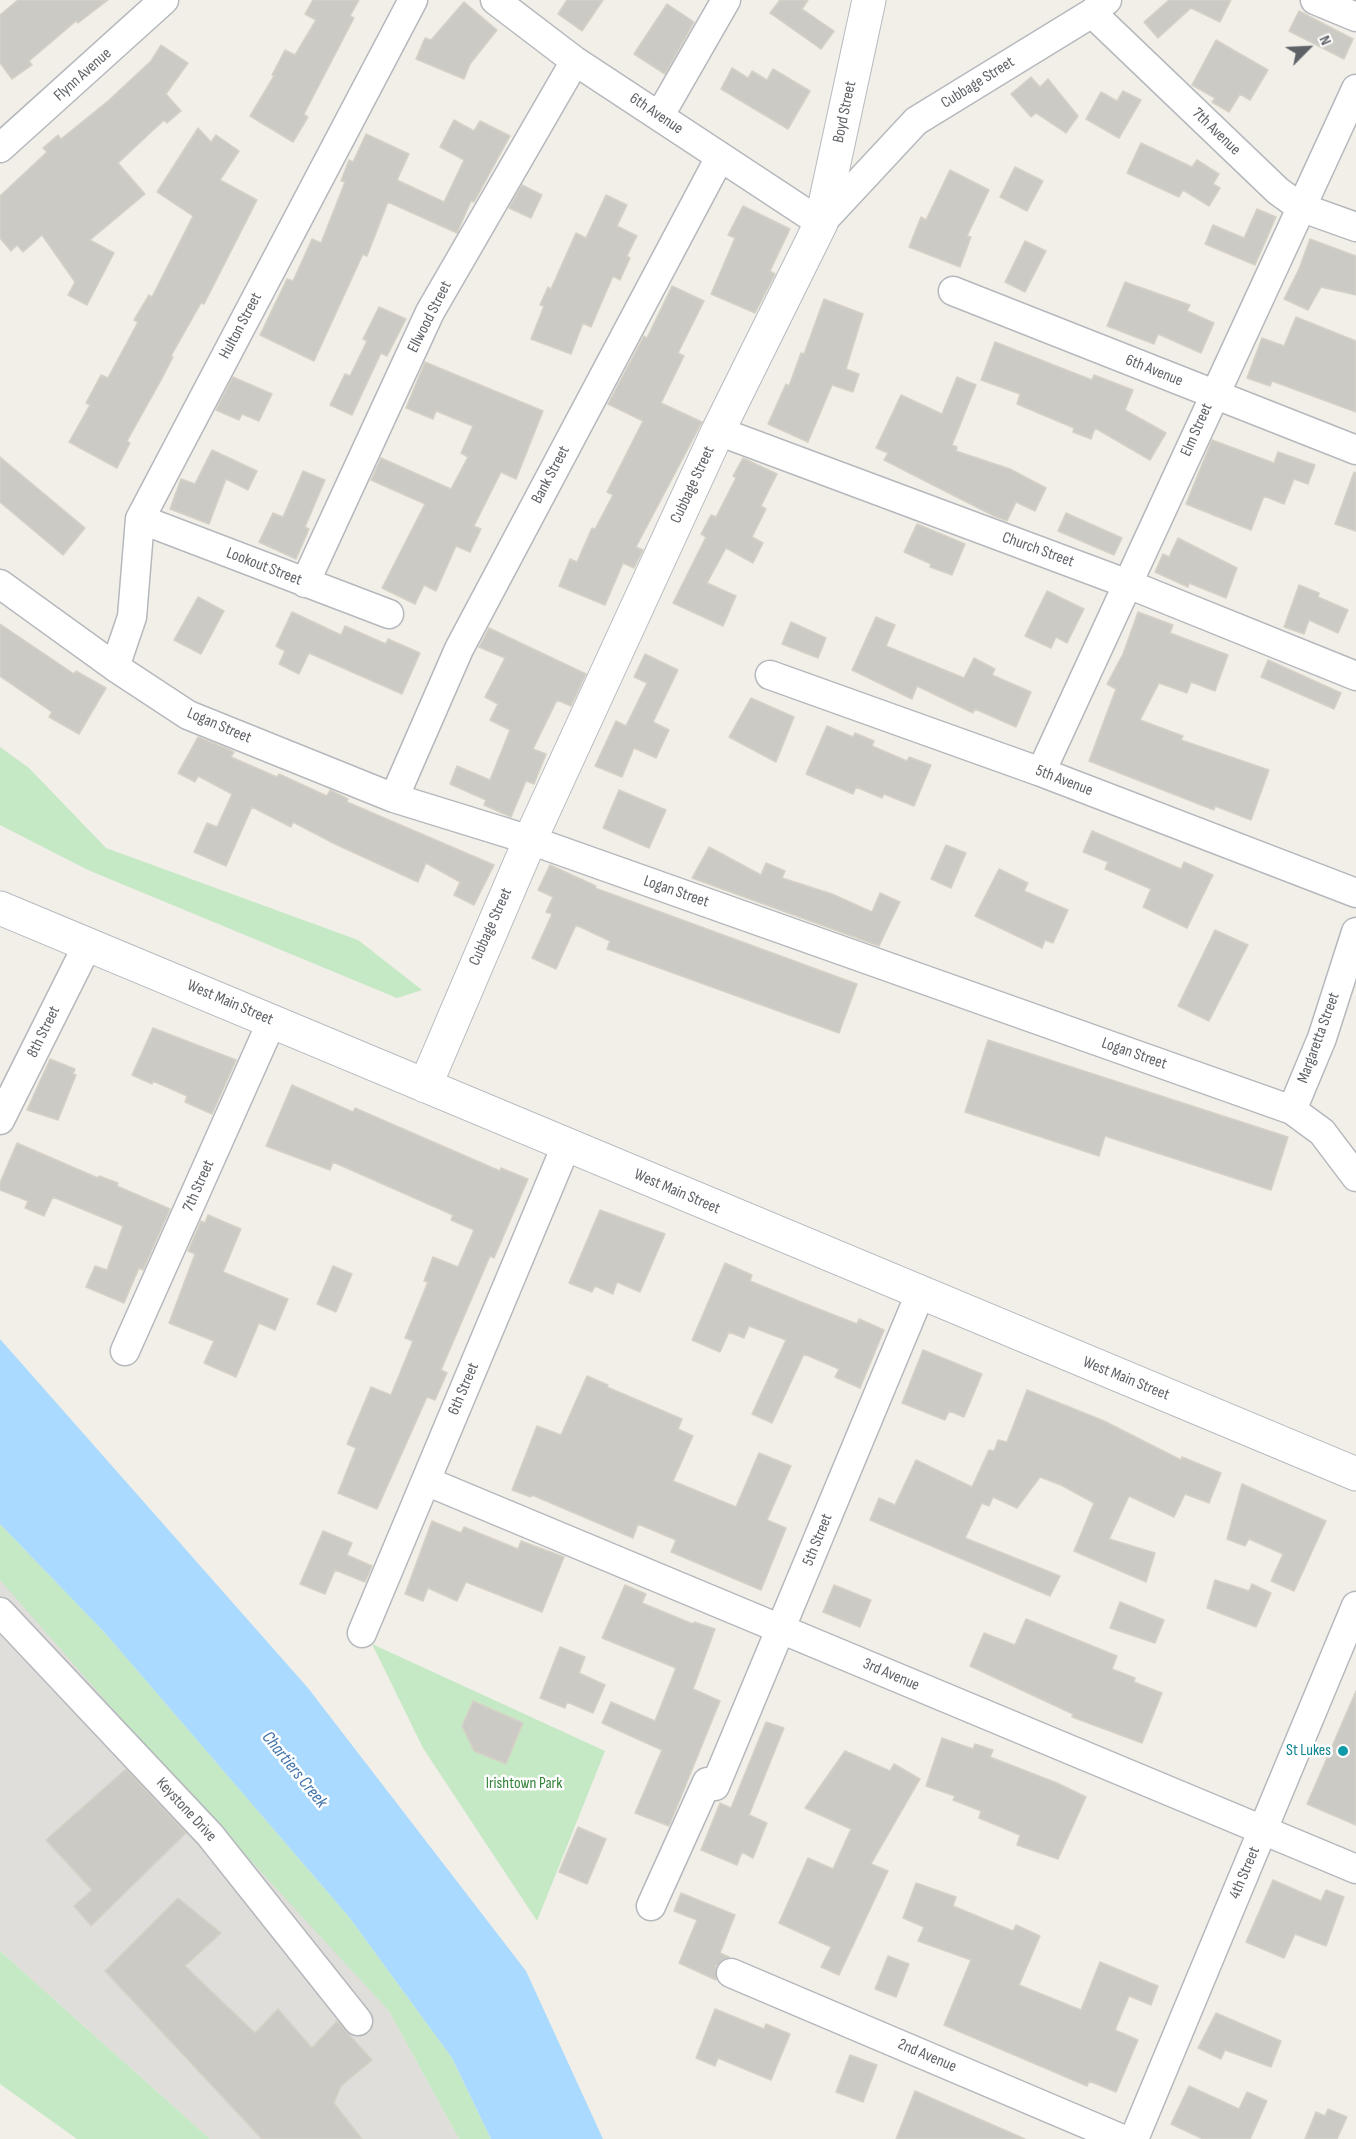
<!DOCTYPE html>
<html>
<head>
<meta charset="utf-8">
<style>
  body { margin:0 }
  #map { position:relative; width:1356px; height:2139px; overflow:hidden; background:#f1efe8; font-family:"Sofia Sans Condensed",sans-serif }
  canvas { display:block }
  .north { position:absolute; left:1278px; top:18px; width:60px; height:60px; -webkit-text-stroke:4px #fff; paint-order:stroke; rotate:66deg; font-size:16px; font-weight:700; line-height:24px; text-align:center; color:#5f6368 }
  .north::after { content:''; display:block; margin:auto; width:21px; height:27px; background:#5f6368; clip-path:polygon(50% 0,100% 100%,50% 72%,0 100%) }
</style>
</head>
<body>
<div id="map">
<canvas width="1356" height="2139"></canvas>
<div class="north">N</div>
</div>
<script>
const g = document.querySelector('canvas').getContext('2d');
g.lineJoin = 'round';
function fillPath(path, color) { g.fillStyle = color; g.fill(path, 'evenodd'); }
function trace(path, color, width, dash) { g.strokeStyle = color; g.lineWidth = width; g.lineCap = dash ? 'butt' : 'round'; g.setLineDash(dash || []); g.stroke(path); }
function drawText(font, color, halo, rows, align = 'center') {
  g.font = font + ' "Sofia Sans Condensed",sans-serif'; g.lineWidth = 5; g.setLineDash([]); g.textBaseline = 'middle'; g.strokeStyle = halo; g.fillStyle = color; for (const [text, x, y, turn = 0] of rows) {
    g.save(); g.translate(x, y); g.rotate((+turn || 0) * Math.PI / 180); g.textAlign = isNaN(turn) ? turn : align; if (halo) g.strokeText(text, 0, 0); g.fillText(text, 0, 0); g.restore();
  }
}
const industrial = new Path2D(`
  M0,1575L389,2011L459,2139H210L0,1951Z`);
const green = new Path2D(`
  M0,747L29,768L106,848L358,940L422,990L397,998L88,870L0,825Z
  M0,1524L105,1633L349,1917L452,2058L491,2139H459L389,2011L148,1749L0,1580Z
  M372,1644L605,1751L537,1921L423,1748Z
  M0,1951L210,2139H77L0,2084Z`);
const water = new Path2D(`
  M0,1339L308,1688L526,1971L603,2139H491L452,2058L349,1917L105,1633L0,1524Z`);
const building = new Path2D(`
  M18,0H108L78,23L76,21L29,61L32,65L12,79L0,63V15Z
  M313,0H359L350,16L354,18L304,114L308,117L293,142L250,116L274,76L272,75L285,50L295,55L316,20L305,14Z
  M567,0H603L582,31L558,14Z
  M780,0H808L802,9L834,31L821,49L770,13Z
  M1169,0H1231L1220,22L1191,8L1158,38L1144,22Z
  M464,2L497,30L470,64L464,79L416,59L425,38L431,40Z
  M667,4L694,22L665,74L634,54Z
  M1299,11L1353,39L1344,59L1289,31Z
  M1216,40L1268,70L1250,100L1240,94L1229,112L1212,102L1215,98L1192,85Z
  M161,45L188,63L166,94L181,111L167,123L164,120L118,163L145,194L90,240L114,253L87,305L68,295L75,282L42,235L23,252L17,245L11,251L0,238V196L47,152L43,148L58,135L61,139L108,101L151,61Z
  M732,68L748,78L752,71L767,80L773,69L810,91L788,129L721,89Z
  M1031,77L1040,87L1048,79L1078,116L1066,133L1036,113L1031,117L1011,94Z
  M1123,91L1141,100L1119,138L1086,119L1101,92L1117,101Z
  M454,120L474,131L480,121L510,136L474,202L471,201L457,233L388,202L367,256L363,254L314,361L260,335L287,279L293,281L312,239L321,243L345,182L341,181L349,160L353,162L366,134L409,154L397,180L444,202L464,160L440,147Z
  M198,128L211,142L216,135L239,151L220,180L257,200L204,304L201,303L171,356L173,357L160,382L127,441L130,443L117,468L69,442L90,405L86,403L101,375L108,378L138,322L134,320L149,295L152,297L193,216L157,192Z
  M1141,143L1192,167L1197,160L1219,174L1213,184L1220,188L1209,206L1183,190L1179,197L1127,173Z
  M1015,167L1043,181L1027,211L1000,197Z
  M950,170L989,190L967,236L971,237L960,267L909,247L921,217L926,220Z
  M522,185L542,195L531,218L509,208Z
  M606,195L627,205L617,226L637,236L627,256L630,258L620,280L613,276L591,327L583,323L571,354L531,339L544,306L540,305L548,287L551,289L576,233L586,238Z
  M743,206L790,229L770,271L775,274L755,313L711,294L735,238L728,235Z
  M1257,209L1276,217L1255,265L1205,244L1213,225L1244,238Z
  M1310,239L1356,256V295L1321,287L1308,310L1284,299L1299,269Z
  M1025,241L1046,251L1025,292L1005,282Z
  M1125,282L1190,305L1187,311L1214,323L1201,353L1158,334L1154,344L1107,326Z
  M672,286L704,301L678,353L684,356L661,403L702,422L636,547L643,550L634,568L623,563L605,605L559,586L570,559L577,562L592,528L595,529L613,495L607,492L643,421L608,404L644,336L647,338Z
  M824,299L863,314L846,369L859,374L853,392L832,385L808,442L768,424L786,384L789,386L801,353L804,354Z
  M379,307L406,319L387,356L381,353L352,415L330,405L345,374L350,376L367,341L363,339Z
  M1296,317L1356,341V412L1272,381L1270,386L1247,378L1262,338L1284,346Z
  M995,342L1092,380L1094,375L1133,390L1125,410L1166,433L1150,460L1095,428L1091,439L1073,432L1074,428L1017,404L1020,394L981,380Z
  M425,362L543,411L516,479L501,472L474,526L481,529L470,552L456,546L436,591L424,585L415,604L382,588L425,504L371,480L381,458L451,489L468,457L461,453L473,426L436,411L433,419L406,408Z
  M233,377L272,394L259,421L242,414L239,420L216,410Z
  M957,377L976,385L952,445L957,447L956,451L1010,469L1046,488L1035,511L1016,502L1007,521L994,516L884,460L888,453L876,448L901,395L942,414Z
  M1212,440L1274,463L1278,452L1315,465L1308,484L1294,479L1284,504L1264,496L1251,530L1186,504Z
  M212,450L257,471L248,490L226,479L209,524L170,509L181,479L195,484Z
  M0,457L85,528L63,555L0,502Z
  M743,458L777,474L761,506L766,509L752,537L763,543L753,563L726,548L707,583L736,596L723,626L673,603L706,537L701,534L711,515L716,517L736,478L733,476Z
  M303,471L325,480L305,527L309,529L296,559L259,542L273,513L283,517Z
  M1354,472L1356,473V531L1335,524Z
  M1066,513L1122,538L1114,555L1058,531Z
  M917,524L965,544L952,575L930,567L931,564L904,552Z
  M1178,538L1237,568L1226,598L1189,583L1188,587L1155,572L1163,554L1169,557Z
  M1299,585L1319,593L1318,597L1348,610L1338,633L1309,620L1304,634L1284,627Z
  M1047,591L1084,609L1067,643L1056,637L1051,648L1025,636Z
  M198,597L224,611L201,654L174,640Z
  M292,612L341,635L345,626L386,644L388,639L420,653L402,694L309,653L299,674L279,664L285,651L276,646Z
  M1138,612L1173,625L1170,633L1228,655L1215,691L1191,682L1187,693L1159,683L1140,720L1183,736L1181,740L1269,770L1251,820L1215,806L1214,810L1089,761L1116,689L1107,684L1123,654Z
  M876,617L895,625L886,646L964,678L974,658L995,669L992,675L1031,692L1016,727L975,709L973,713L917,686L912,699L852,670Z
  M791,622L826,638L818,658L782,644Z
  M0,624L74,674L76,671L106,688L79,734L49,717L52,712L0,676Z
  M489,628L586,674L571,706L557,700L533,749L546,754L534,784L526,781L511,817L484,805L486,800L450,784L457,766L490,780L510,730L490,720L498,704L485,697L505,658L479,647Z
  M645,654L678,670L653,722L669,730L656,758L634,748L622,777L595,766L616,721L626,726L647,683L634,677Z
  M1268,660L1341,693L1334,709L1261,677Z
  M751,698L794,717L776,762L729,737Z
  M827,726L853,737L855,733L874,741L872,746L907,761L909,757L931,765L914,806L884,794L882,798L856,787L853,794L806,774Z
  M198,737L228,749L234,752L231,757L277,777L279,774L327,796L330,790L348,799L347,802L494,865L474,905L454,895L460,882L426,863L418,882L335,844L293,822L291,827L252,807L226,866L194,852L207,823L217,827L232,794L198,776L195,782L178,773Z
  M619,790L666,810L649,848L603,828Z
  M1092,831L1181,869L1184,862L1213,875L1187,928L1143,907L1151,889L1105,869L1108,862L1083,852Z
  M946,845L966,853L951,888L931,879Z
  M709,847L761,875L766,863L785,871L782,878L832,894L872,912L880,893L900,902L879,946L692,878Z
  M550,865L596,886L595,888L857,984L839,1033L607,949L610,941L576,925L556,969L532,958L552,914L546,912L553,897L538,890Z
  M999,869L1028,883L1024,891L1068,910L1053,943L1045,940L1042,948L975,916Z
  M1215,930L1248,945L1209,1021L1178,1006Z
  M153,1028L236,1060L212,1114L185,1102L187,1096L153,1081L152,1084L132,1075Z
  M988,1040L1288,1137L1271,1190L1105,1136L1099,1156L965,1112Z
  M50,1059L75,1069L73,1074L76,1075L58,1120L27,1110Z
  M292,1085L353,1112L355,1108L500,1171L501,1168L528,1179L494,1258L490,1256L441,1370L447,1373L435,1400L427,1397L377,1509L338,1493L356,1448L347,1444L371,1387L391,1395L413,1341L405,1338L428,1282L424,1281L433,1257L458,1267L474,1230L451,1220L453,1215L333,1162L330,1170L266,1146Z
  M17,1143L98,1178L99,1176L118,1183L117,1186L170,1209L143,1270L139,1268L124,1303L86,1287L95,1266L107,1270L123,1226L53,1197L44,1216L25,1208L28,1201L0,1190V1183Z
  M600,1210L665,1234L640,1292L617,1282L613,1294L595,1286L592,1292L569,1283Z
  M208,1215L241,1229L223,1272L288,1299L275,1330L259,1323L236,1377L204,1363L214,1341L169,1323L195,1254L188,1251L201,1221L205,1223Z
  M725,1263L752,1275L750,1281L801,1302L857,1324L859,1319L884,1330L860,1388L835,1377L839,1369L804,1354L772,1423L752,1414L786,1340L749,1326L744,1338L729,1332L720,1352L692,1340Z
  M333,1266L352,1274L336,1312L317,1304Z
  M923,1350L982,1374L964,1417L949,1411L945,1420L902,1403Z
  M587,1376L608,1385L607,1387L682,1419L678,1429L693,1436L673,1481L736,1507L759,1453L791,1466L767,1520L786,1528L761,1590L671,1552L676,1540L638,1524L633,1538L532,1495L531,1497L512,1490L537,1426L561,1435Z
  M1027,1390L1104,1421L1181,1460L1182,1457L1221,1473L1209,1503L1185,1494L1174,1517L1129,1496L1109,1539L1155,1553L1146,1582L1074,1551L1094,1503L1061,1485L1040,1477L1017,1508L993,1497L989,1506L982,1503L965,1538L1060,1576L1050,1596L870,1520L879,1498L895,1505L916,1460L972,1487L989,1450L994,1451L998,1440L1007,1442Z
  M1242,1484L1326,1521L1294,1591L1271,1581L1283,1554L1249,1539L1245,1546L1227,1539Z
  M432,1521L461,1533L464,1527L518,1549L521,1541L564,1557L542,1612L466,1582L457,1601L428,1588L423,1601L405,1594Z
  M323,1531L352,1543L347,1555L372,1566L365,1582L335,1570L325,1594L300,1584Z
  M1215,1580L1249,1591L1252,1584L1271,1593L1256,1627L1207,1608Z
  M625,1585L646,1594L642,1603L693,1624L694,1622L715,1629L693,1689L720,1701L669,1826L635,1813L662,1750L602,1723L611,1702L655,1721L676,1668L602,1638Z
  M834,1585L871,1600L860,1627L823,1612Z
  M1120,1602L1164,1620L1155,1643L1110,1628Z
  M1026,1619L1117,1656L1112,1669L1135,1678L1134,1682L1162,1693L1142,1743L1072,1717L1073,1714L970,1666L984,1633L1015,1645Z
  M560,1647L585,1657L579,1673L605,1685L593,1713L567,1702L565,1708L540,1698Z
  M1356,1691V1825L1307,1804Z
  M473,1701L523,1723L506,1764L474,1751L462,1726Z
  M766,1722L784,1728L749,1815L767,1823L753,1858L742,1852L737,1865L701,1850L720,1803L731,1808Z
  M942,1738L973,1749L975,1744L993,1750L990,1757L1057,1783L1086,1797L1058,1859L1017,1845L1020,1835L979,1818L981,1811L953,1800L955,1796L926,1786Z
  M845,1751L890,1771L894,1764L920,1779L871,1864L888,1871L839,1975L821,1967L831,1947L779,1923L808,1858L833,1869L851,1829L805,1808Z
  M126,1769L186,1833L91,1926L74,1906L92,1890L46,1840Z
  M578,1827L606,1839L587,1884L559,1872Z
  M1273,1880L1321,1901L1326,1890L1344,1897L1326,1946L1295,1934L1284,1958L1246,1942Z
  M916,1883L956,1897L953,1906L1013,1931L1016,1925L1040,1936L1019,1985L1081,2010L1100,1962L1158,1986L1151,2005L1129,1996L1115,2030L1138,2040L1116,2092L1089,2081L1087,2086L944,2025L971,1960L918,1941L924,1927L903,1918Z
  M681,1893L735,1915L720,1953L729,1957L716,1966V1980L679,1963L697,1920L674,1911Z
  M178,1898L221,1933L185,1966L255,2033L278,2009L312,2048L337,2021L372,2060L341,2086L334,2103L362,2139H262L105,1971Z
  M888,1956L909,1964L896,1997L875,1989Z
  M715,2009L764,2029L766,2024L790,2034L771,2080L718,2058L715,2066L696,2058Z
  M1216,2013L1281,2041L1271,2067L1225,2050L1221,2059L1198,2048Z
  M850,2055L877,2065L863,2102L836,2092Z
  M1189,2086L1239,2109L1247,2092L1267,2101L1250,2139H1203L1171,2124Z
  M915,2091L1025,2139H896Z
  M1328,2109L1347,2117L1337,2139H1305L1316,2112L1325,2116Z`);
const street = new Path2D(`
  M495,0L575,61L821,223L916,121L1092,13L1107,0
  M1315,0L1356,17
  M1092,13L1278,191L1300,207L1356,227
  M660,115L726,0
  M0,148L164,0
  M953,291L1356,450
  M718,431L1128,584L1356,676
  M140,519L389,614
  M305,583L430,312L575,61
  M0,584L115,667L188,715L394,798L530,840L1292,1110L1322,1132L1356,1177
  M115,667L132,617L140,519L413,0
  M770,675L1041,772L1356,893
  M1041,772L1356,89
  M394,798L459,649L719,159
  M1292,1110L1322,1038L1356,932
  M0,1120L88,944
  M125,1351L272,1021
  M426,1481L1356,1869
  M0,1612L210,1835L358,2021
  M362,1633L566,1146
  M715,1786L920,1294
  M651,1906L707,1782
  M731,1973L1122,2139
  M1134,2139L1356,1606`);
const secondary = new Path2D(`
  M0,908L1356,1474
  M425,1086L530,840L718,431L821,223L869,0`);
const markers = [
  [1343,1751,6,"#0f9aa8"]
];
const streetNames = [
  ["Flynn Avenue",83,75,-42],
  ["Cubbage Street",978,83,-32],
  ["Boyd Street",845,112,-78],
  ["6th Avenue",656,114,34],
  ["7th Avenue",1216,132,44],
  ["Ellwood Street",430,317,-63],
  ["Hulton Street",241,326,-62],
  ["6th Avenue",1154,371,22],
  ["Elm Street",1197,430,-66],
  ["Bank Street",551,475,-62],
  ["Cubbage Street",693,485,-65],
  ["Church Street",1038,550,20],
  ["Lookout Street",264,567,21],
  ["Logan Street",219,726,23],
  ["5th Avenue",1064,781,21],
  ["Logan Street",676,892,19],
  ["Cubbage Street",491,927,-66],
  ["West Main Street",230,1003,23],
  ["8th Street",44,1032,-64],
  ["Margaretta Street",1319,1038,-70],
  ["Logan Street",1134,1054,19],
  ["7th Street",199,1186,-66],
  ["West Main Street",677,1192,23],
  ["West Main Street",1126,1379,22],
  ["6th Street",464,1389,-67],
  ["5th Street",818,1540,-68],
  ["3rd Avenue",891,1675,23],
  ["Keystone Drive",186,1810,47],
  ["4th Street",1245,1873,-67],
  ["2nd Avenue",927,2056,23]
];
const cultureNames = [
  ["St Lukes",1331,1751]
];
const parkNames = [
  ["Irishtown Park",524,1784]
];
const waterNames = [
  ["Chartiers Creek",294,1770,51]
];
fillPath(industrial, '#e0deda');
fillPath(green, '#c5e8c5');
fillPath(water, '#aadaff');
fillPath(building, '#cccac5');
trace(building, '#d6d1c6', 1.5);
trace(street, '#b5b8bc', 31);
trace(secondary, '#b6babf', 35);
trace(street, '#fff', 28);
trace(secondary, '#fff', 33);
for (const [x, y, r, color] of markers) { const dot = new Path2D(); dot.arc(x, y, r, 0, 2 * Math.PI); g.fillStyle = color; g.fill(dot); trace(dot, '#fff', 2); }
drawText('16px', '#5f6368', '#fff', streetNames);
drawText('16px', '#0d838f', '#fff', cultureNames, 'right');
drawText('16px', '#348238', '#fff', parkNames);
drawText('italic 18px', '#4174aa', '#fff', waterNames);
</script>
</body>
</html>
